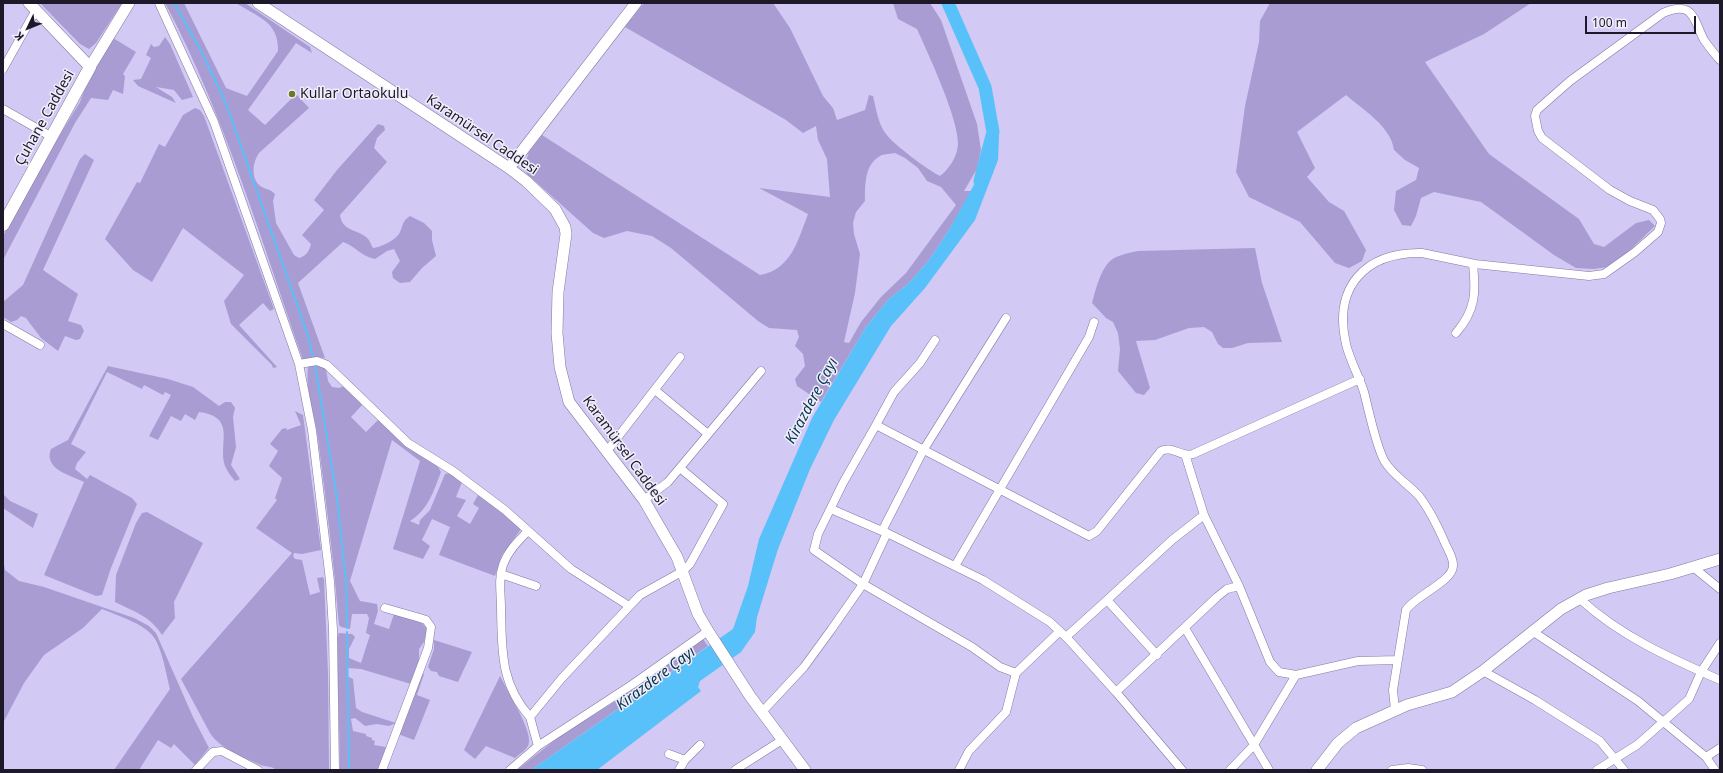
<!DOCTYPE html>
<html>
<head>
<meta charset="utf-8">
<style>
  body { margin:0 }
  #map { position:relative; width:1723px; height:773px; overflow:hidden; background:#d2c9f4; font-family:"Noto Sans",sans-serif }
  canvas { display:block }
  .frame { position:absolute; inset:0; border:4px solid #1d1929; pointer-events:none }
  .north { position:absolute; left:8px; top:8px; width:40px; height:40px; -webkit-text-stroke:3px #f1eefc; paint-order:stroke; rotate:227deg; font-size:11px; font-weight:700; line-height:16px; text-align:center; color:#1d1929 }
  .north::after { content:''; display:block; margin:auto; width:14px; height:18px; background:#1d1929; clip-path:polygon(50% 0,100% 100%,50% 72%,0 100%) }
  .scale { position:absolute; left:1585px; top:16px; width:111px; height:18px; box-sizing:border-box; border:2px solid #1d1929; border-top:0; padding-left:5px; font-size:12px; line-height:14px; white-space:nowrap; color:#1d1929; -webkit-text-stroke:3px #f1eefc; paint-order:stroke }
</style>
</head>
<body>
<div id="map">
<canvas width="1723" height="773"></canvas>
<div class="frame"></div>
<div class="north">K</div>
<div class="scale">100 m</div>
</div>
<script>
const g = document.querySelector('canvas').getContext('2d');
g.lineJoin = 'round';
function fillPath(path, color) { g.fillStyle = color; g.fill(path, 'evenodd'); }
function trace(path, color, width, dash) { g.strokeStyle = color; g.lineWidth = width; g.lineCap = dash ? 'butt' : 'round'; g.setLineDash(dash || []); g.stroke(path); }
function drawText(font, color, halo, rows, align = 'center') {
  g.font = font + ' "Noto Sans",sans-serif'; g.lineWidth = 3; g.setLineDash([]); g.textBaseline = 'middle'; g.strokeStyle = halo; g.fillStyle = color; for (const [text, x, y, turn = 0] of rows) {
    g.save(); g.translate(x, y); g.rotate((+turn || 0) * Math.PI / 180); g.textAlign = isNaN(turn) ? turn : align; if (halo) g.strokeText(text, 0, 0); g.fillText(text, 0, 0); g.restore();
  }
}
const green = new Path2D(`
  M40,3H122L96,43L89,49L80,44Z
  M165,3H184L226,88L247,96L278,51C279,21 257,17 236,3H245L310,47L312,53L296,43L248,110L265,125L296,94L309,108L259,153C252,163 250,182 264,188C269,190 271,190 275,194L273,201L276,223L294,255L299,258C306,256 309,252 311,244L302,235L324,210L314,200L337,170L378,124L384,126L385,130L377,138L374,148L387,162L340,215C342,231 356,229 366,237C369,239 371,244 373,248C381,247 394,241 399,234C404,226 400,223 410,216L424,223L432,231V240L436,256L422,268L410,282L400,283L393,278L392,272L400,261L394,249L387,251L375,259C362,257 355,246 343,242L298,283L325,358L317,357L303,360C261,240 225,116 165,3Z
  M644,3H773L790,28L823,96L833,108L837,120L865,110L869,95L873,96C876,108 878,124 886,134C893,144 929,171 940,176C949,169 957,157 958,145C959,119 928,54 917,29L898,19L893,3H930L941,20L977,124L981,150L977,169L964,191H972L949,230L929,260L909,283L888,300L866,327L821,402L797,386L795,379L805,366L803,354L795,346L799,337L797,330L769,328L758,321L671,248L652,236L627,231L604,238L593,233L527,174L524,167L529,152L542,135L760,275C791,270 798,240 808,214L759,188L830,197L827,159L818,140L816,126L803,133L786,120L625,27ZM895,153L905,158L918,168L927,181L941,187L956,205L906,273L881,297L861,322L849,343L844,342L855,293L860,254L854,234L853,223L856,212L865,201C865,186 864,163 882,155C885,154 891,154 895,153Z
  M1270,3H1531L1484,34L1425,62L1489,154L1579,219L1594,244L1604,247L1636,223L1649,220L1655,226L1623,257L1608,267L1594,269L1576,268L1554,255L1481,202L1434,192L1421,198L1416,216L1411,226L1402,225L1394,210L1396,191L1416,180L1419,168L1405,160L1394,150C1391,126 1363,110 1346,95L1297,132L1315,168L1307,177L1329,202L1344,211L1366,250L1362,261L1349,268L1335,263L1300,222L1249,197L1236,172L1245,106L1259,42L1260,21Z
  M165,37L170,44L193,97L182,100L174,90L156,87L172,97L176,103L138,86L133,80L141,79L151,58L146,55L151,44L154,47L159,46Z
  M113,38L136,52L123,74L125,76L123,94L113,90L108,100L91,98L75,123L3,260V236L50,151L80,102L88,80Z
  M195,108L200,110L204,116L274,309L270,311L263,303L239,325L277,367L273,368L272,365L231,324L224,301L244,275L183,228L152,282L133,270L105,239L137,182L140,183L159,144L165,147L183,115Z
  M85,154L94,160L43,270L78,294L68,321L81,325L84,331L80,339L76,340L65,336L58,351L41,338L26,318L21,316L17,320L11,322L3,317V302L23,285L80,159Z
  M1255,248L1262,283L1282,342L1248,343L1232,348H1223L1218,344L1212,332L1204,327L1189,328L1155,340L1136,341L1150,388L1144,395L1136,393L1118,371L1120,349L1118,333L1113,322L1106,318L1092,303C1095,292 1100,271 1109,262C1116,255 1129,253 1138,251Z
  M315,364L321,365L326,369L328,381L332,387L339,388L344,386L363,404L351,417L366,432L379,419L411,449L437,465L441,472C433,492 429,509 410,521L419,525L420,520L430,510L445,474L450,473L462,482L456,497L466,500L457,516L470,524L479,508L473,504L478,495L502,512L521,529L502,555L495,576L439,555L450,527L432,519L422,540L430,546L423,559L393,549L420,461L392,440L350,581L360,601L377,604L378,611L374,624L389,629L394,614L422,623L427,629L424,642L419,649V661L411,684L361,669L347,668V676L353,679L356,708L362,712L396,723L389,726L377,724L365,726L355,718L351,719L353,731L366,734V736L372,738V740L375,741L374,745L386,747L378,770H340L337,639L339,633L352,634L355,637L349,649V658L361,663L370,635L366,633L369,618L367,614H352L350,629L341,627L339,625C334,563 326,501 318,439C315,416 305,390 308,367Z
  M108,366L168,379L193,387L219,406L225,402H231L235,408L233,417L236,447L231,465L240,479L235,481C232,477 228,473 226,468C216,446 239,417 199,412L195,420L185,414L181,421L171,416L158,440L149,436L171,395L165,392L163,395L144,385L142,389L107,372L71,444L86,452L77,463L75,469L87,479L90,475L132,498L137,504L111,568L102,595L96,596L44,575L84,482C70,475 43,469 51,449L68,440Z
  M295,411L303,415L321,550L302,554L294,553L293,556L295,559L302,560L310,595L320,592L317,578L323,577L324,579L328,673L329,770H276C272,766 267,767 261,765C245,758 220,749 210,733L181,679L292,553L256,528L277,500L275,498L282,478L269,466L278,451L270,444L282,429L286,428L287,430L301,425Z
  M3,494L10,501L38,514L33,528L3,508Z
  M147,512L203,543L174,602L175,618L162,635C150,616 135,612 115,602L116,575L136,523L142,513Z
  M3,559L5,570L19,581L44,587L134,618L149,626L156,633L193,717L209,748L195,765L174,744L171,748L158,740L139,770H114L170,689C166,674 162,646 152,635C142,623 116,615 102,609L83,628L44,655L24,683L3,723Z
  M703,639L708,646L531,770H517L560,736L619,699Z
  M434,640L472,652L458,682L439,676L437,672L431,671L428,667L434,649Z
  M421,674H424L417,695L430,700L414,740L398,734Z
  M500,676C507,690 531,729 529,742C529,749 519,754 515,758L486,746L475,759L464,750Z`);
const water = new Path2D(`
  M993,132L999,136L998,160L975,220L925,288L891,326L834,420L810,469L778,549L757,617L755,632L741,652L700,681L698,687L701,691L597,770H531L733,629L748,586L759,539L812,418L866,327L888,300L909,283L929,260L949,230L991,154Z`);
const stream = new Path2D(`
  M174,3L200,49L225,101L307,333L314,360
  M315,365L337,498L346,582L347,628
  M347,632L349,770`);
const river = new Path2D(`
  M948,3L985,87L993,132L980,181`);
const street = new Path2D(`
  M159,3L214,122L299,364L312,430L330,581L333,630L335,770
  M3,69L36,10
  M3,109L52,137
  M3,324L40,345
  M1456,333C1476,310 1476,292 1473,264
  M299,364L317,361L327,365L408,443L453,471L505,510L571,569L629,606
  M655,390L708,434
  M876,425L894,392L920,363L935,340
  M607,451L680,357
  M1185,454L1204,515L1239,586
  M644,500L668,482L761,371
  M831,509L882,531
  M528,531C517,542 508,551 503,565C498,579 501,593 501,608C502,650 500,683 530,717
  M887,533L983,580L1050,622L1068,639L1116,692L1182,770
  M955,566L1089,337L1094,322
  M1693,567L1720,589
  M501,574L536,586
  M1580,599C1620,636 1670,658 1720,680
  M1107,600L1172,540L1204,515
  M1185,628L1269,770
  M1060,631L1016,673L1000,667L972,647L863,584L814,550L818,534L843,483L876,425L1089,536L1097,531L1161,451C1172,445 1182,458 1193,454L1360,379
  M1532,631L1638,701L1706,757L1715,770
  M1066,637L1107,600L1157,655
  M1483,671L1535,700L1600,741L1624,770
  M1296,675L1358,661L1397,660
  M1116,692L1217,597L1227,589L1239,586L1270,662L1279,672L1296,675L1254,745L1230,770
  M1395,710L1393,690L1406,610C1415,596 1453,581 1453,566C1454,559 1448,550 1445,543C1438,527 1430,510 1419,496C1408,484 1393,475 1385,462C1376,447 1369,411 1364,392C1359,376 1350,361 1346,344C1333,287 1365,252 1422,253L1475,264L1589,276L1604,274L1635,252L1658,232L1661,223L1660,219L1653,210L1630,201L1610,190L1542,138L1538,131L1535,116L1537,110L1570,81L1663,13C1694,0 1693,19 1704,40C1709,47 1714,54 1720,60
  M762,712L804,667L831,630L863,584L887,533L882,531L924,449L1006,318
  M538,746L633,684L708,631
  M669,754L685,760L679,770
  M1706,757L1720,748
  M685,760L700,745
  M196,770L213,752L222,751L258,770
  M382,770L428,648L431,627L426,620L420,618L385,608
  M510,770L538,746L530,717L562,678L640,595L683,571L690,564L723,504L680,468
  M735,770L782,740
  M959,770L969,751L1006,712L1016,673
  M1392,770L1408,768L1422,770
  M1597,770L1637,745L1689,699L1701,672L1720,643`);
const secondary = new Path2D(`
  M29,3L90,67L129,3
  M258,3L509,168L526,181L555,209L565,227L566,234L558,292L557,333L560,367L569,402L644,500L677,557L698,614L708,631L750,696L805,770
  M509,168L636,3
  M1317,770L1338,743L1356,728L1407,705L1452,692L1483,671L1561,609L1586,595L1608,588L1670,574L1720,559`);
const primary = new Path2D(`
  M3,225L90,67`);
const markers = [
  [292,94,4,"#6f7822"]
];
const poiNames = [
  ["Kullar Ortaokulu",300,94]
];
const streetNames = [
  ["Çuhane Caddesi",45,118,-61],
  ["Karamürsel Caddesi",482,135,34],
  ["Karamürsel Caddesi",624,451,54]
];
const waterNames = [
  ["Kirazdere Çayı",812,401,-62],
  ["Kirazdere Çayı",656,679,-37]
];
fillPath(green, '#a99cd3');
fillPath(water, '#58c1f9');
trace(stream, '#58c1f9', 2);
trace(river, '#58c1f9', 13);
trace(street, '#8279a0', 9);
trace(secondary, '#8279a0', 12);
trace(primary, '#8279a0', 13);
trace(street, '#fff', 8);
trace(secondary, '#fff', 11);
trace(primary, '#fff', 12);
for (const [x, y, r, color] of markers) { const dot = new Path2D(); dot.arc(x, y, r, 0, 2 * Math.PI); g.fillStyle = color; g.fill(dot); trace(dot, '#f1eefc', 1.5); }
drawText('14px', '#1d1929', '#f1eefc', poiNames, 'left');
drawText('14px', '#1d1929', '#f1eefc', streetNames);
drawText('italic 15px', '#06364c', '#f1eefc', waterNames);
</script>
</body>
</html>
